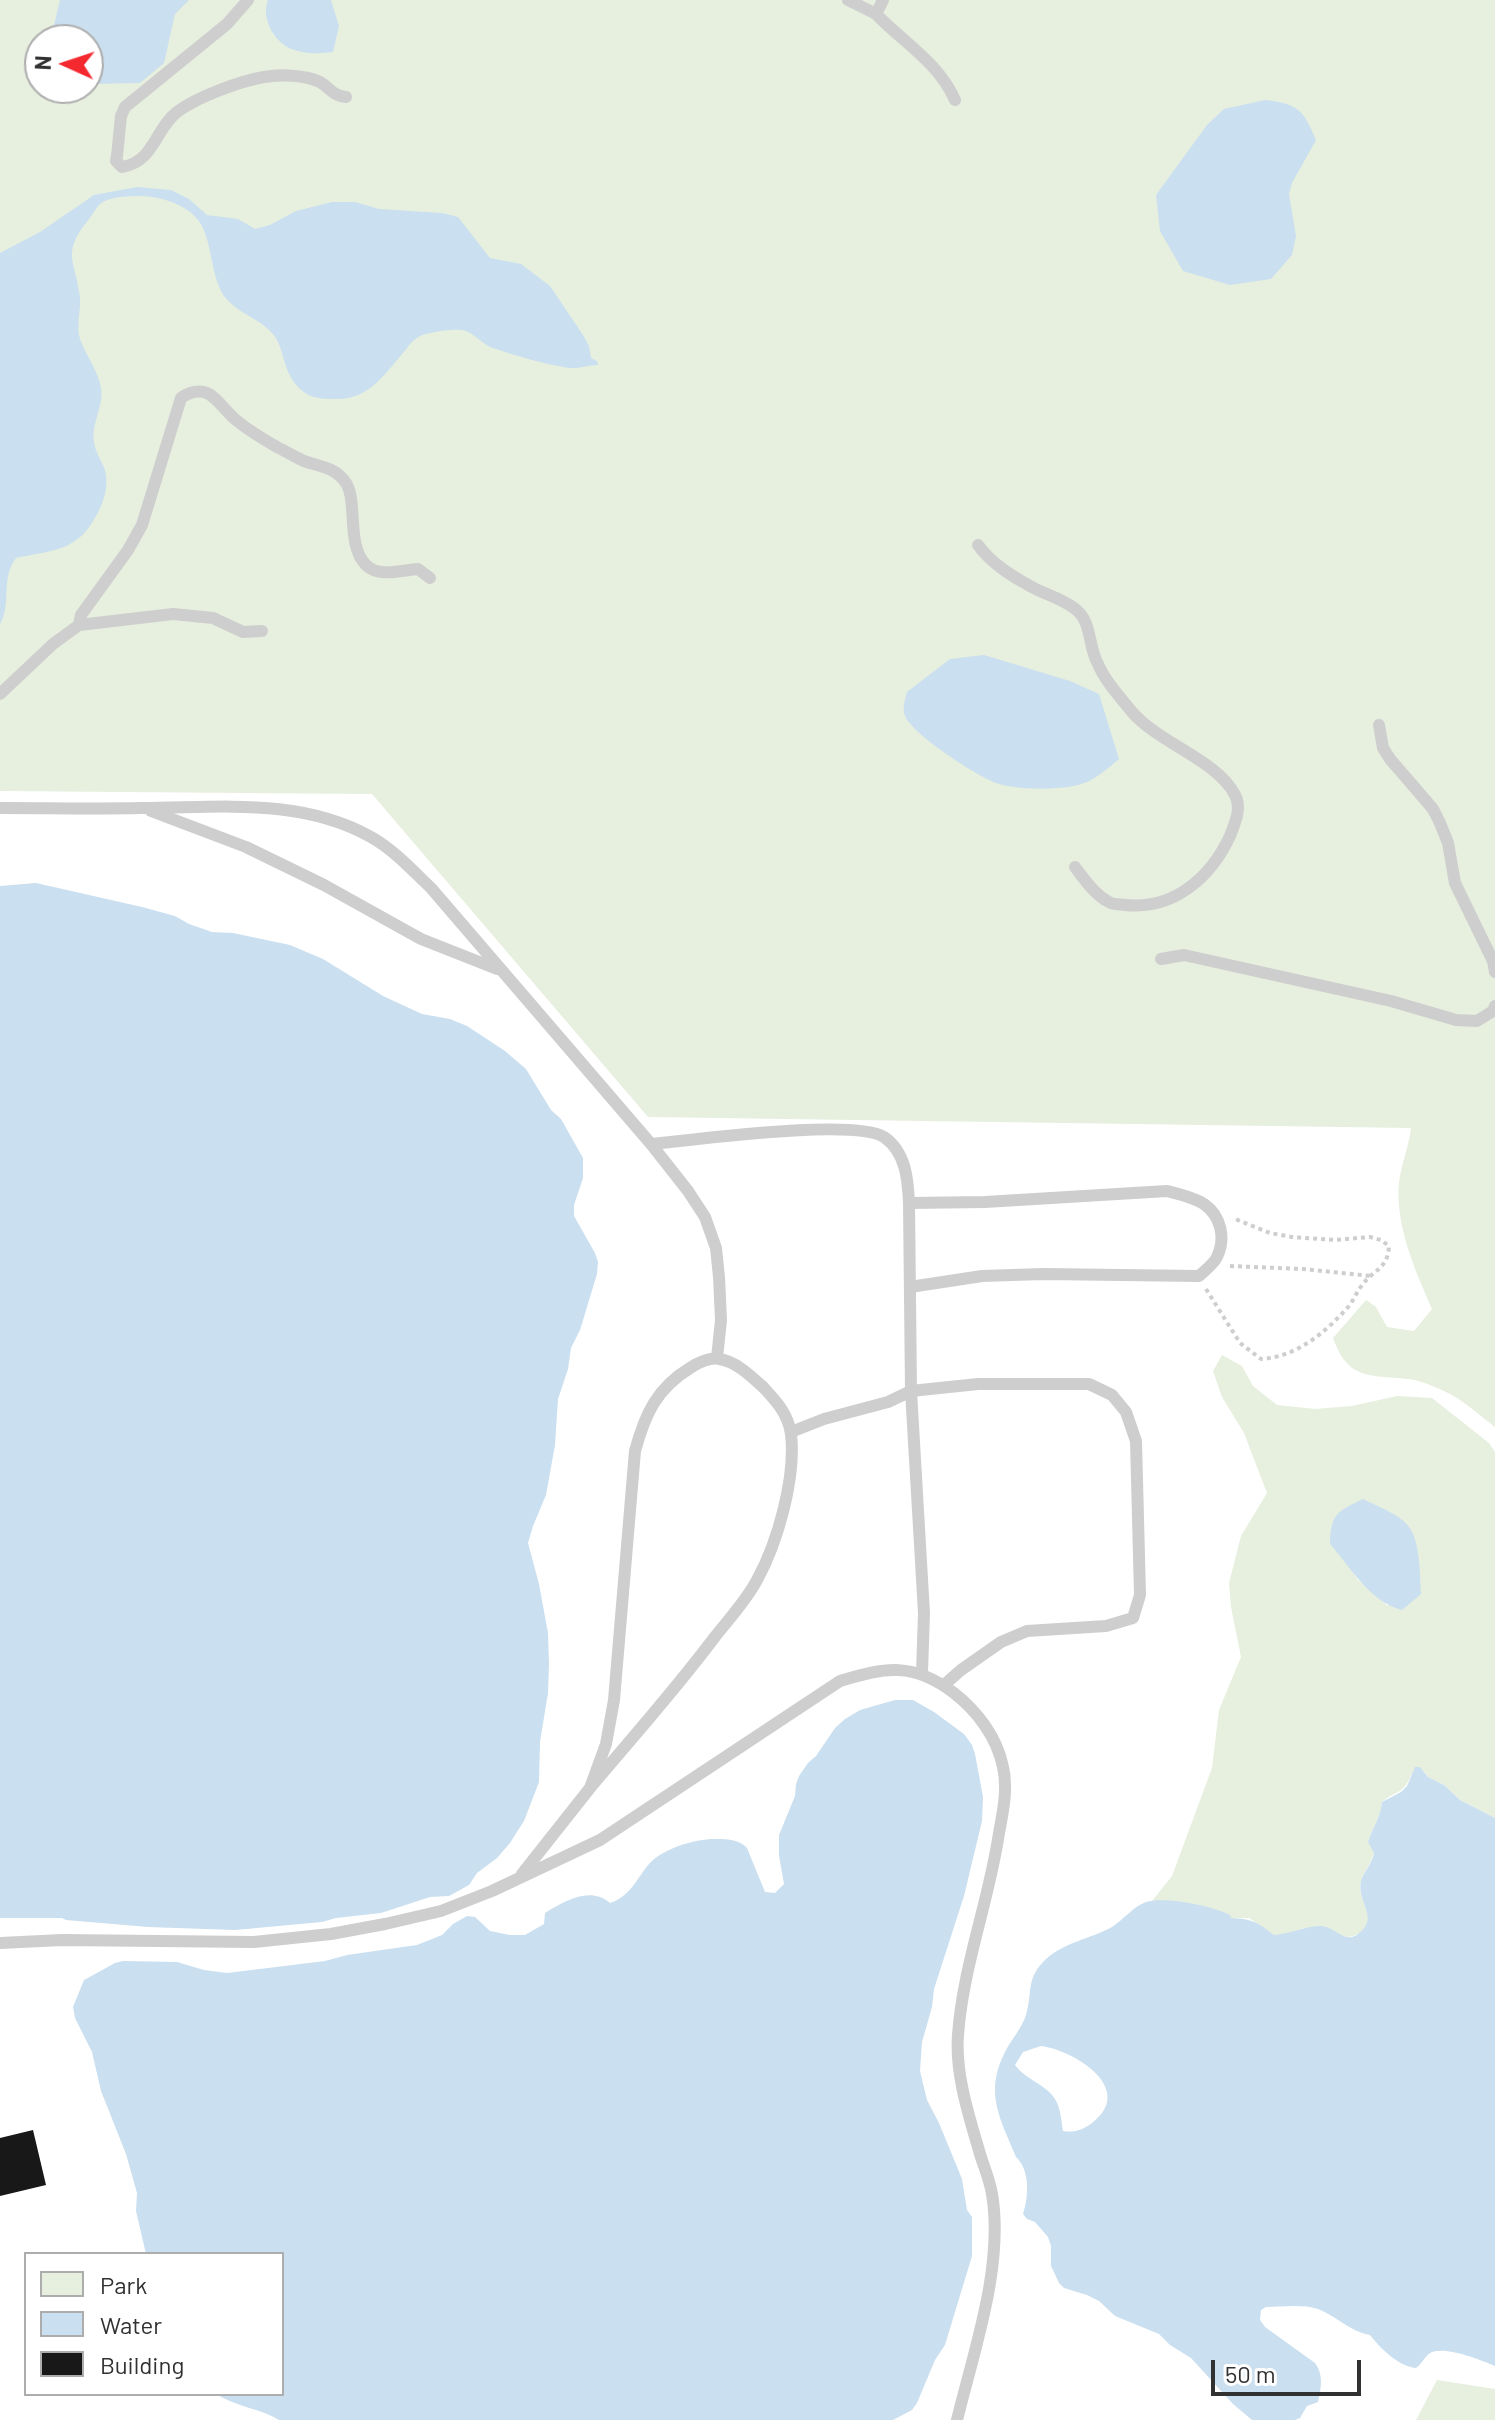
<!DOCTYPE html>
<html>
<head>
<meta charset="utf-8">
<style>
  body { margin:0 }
  #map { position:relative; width:1495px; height:2420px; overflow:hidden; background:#fff; font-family:Barlow,sans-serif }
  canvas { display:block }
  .legend { position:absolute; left:24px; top:2252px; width:260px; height:144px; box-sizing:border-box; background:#fff; border:2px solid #adadad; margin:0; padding:10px 14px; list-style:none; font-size:24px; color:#313131 }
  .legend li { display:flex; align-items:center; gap:16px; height:40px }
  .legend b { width:40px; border:2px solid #adadad }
  .north { position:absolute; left:24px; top:24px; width:80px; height:80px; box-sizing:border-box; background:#fff; border:2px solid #adadad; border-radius:50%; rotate:273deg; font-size:22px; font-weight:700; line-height:32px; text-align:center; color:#313131 }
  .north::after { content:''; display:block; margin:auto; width:28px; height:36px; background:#f3292f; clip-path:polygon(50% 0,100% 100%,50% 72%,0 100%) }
  .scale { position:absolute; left:1211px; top:2360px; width:150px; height:36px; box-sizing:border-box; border:4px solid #313131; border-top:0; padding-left:10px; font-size:24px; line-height:28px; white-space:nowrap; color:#313131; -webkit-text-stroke:6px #fff; paint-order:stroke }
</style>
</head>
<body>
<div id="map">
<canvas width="1495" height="2420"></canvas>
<ul class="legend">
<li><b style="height:22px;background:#e7efdf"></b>Park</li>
<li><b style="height:22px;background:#cadfef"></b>Water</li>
<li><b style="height:22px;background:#181818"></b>Building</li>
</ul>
<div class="north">N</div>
<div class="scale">50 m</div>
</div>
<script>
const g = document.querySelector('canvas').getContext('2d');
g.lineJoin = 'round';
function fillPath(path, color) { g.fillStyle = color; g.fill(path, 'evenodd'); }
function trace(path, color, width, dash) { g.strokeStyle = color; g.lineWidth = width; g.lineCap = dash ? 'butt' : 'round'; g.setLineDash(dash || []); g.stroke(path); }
const green = new Path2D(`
  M0,0H1495V1427C1479,1415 1462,1399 1444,1391C1433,1386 1419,1380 1408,1379C1369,1375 1348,1380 1333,1338L1366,1300L1376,1307L1387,1327L1414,1331L1432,1309C1415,1270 1395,1225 1399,1183C1401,1165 1409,1146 1411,1128L648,1117L372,794L0,791ZM40,40H88V88H40Z
  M1222,1355L1242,1366L1253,1386L1277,1405L1315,1409L1352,1406L1397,1396L1432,1398L1489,1443L1495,1452V1818L1460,1800L1444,1785L1428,1777L1424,1771L1411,1775C1403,1795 1396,1790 1382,1802C1381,1816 1372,1829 1368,1842L1374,1852C1371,1865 1361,1874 1360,1887C1360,1902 1376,1915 1364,1929C1359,1934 1355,1936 1348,1937L1304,1928L1284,1935H1274L1249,1918H1231L1180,1902L1152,1901L1172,1876L1212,1768L1219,1710L1241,1657L1231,1607L1229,1583L1241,1536L1267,1493L1244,1433L1222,1397L1213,1371ZM1384,1510L1396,1516L1388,1606L1358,1580L1347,1563L1330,1544Z
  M1437,2380L1495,2389V2420H1416Z`);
const water = new Path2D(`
  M60,0H189L175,14L164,63L140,83L88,84V40H56L54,25Z
  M268,0H331L339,26L333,52C320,54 302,54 289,48C273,40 261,17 268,0Z
  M1265,100C1298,104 1303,109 1316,140L1292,183L1289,194L1296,236L1292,255L1271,279L1230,285L1183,271L1160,231L1156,195L1207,125L1224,109Z
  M137,187L171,190L189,199L207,215L238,219L255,229L270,225L296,211L332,202H355L379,209L442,213L458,217L490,258L521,264L550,286L583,335L589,346L591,358L597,361L598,365C589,365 578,369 569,368C543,364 517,356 493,348C481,344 474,332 462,330C451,329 430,332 420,336C412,340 408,347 403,353C384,375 369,399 337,399C328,399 315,399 307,394C280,377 287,349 272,333C257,316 232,312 221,291C212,273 212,252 205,233C197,207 165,197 141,196C129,196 110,196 100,204C96,208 93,214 89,219C61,254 75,258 80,297C81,311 76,325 80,339C86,356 98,370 101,388C104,407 91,423 94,442C95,454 105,464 106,475C108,489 103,504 96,516C77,552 52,550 16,558C0,579 12,604 0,624V253L40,232L94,195Z
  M984,655L1070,681L1099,694L1119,759C1107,769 1094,781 1078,785C1059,790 1018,790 999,784C979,778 912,734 905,716C902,708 905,700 907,692L950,659Z
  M36,883L142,907L175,916L189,924L212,932L233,933L290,945L323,959L383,996L422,1014L450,1019L467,1026L505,1051L526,1069L551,1110L561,1119L583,1158V1178L574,1205V1216L595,1253L598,1262L597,1274L580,1330L571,1348L568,1369L558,1399L555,1445L546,1495L533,1526L528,1543L539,1584L548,1633L549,1664L548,1693L540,1742L539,1782L524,1821L510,1843L497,1858L477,1873L469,1885L449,1896L430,1897L381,1913L336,1918L322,1922L235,1930L148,1927L66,1920L62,1918H0V886Z
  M1363,1499C1378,1507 1403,1515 1411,1530C1420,1545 1420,1576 1421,1594L1402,1610C1370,1602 1351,1568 1330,1544C1331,1514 1336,1512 1363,1499Z
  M895,1700H913L934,1712L964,1734L972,1745L975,1754L983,1797L982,1821L964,1896L934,1989L932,2007L922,2042L920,2071L927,2100L939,2123L962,2179L967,2210L972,2217V2256L945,2345L935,2360L917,2403L912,2410L893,2420H279C260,2408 236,2407 216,2394H282V2254H146L136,2211L137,2193L126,2154L101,2091L92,2052L75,2018L73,2007L84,1980L115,1963L123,1961L177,1962L204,1970L227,1973L325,1961L347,1955L417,1945L442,1935L453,1924L467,1916L475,1917L490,1931L510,1935H525L544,1924L545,1913C565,1901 590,1886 610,1903C630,1897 637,1878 649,1864C663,1848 697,1838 718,1839C728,1839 740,1840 747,1848L765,1892L775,1893L784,1884L779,1856V1835L795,1796L796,1784L799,1776L808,1763L816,1756L835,1728L845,1719L860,1710Z
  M1415,1767H1420L1428,1777L1444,1785L1460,1800L1495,1818V2366C1481,2360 1444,2345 1430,2353C1424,2357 1422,2364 1416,2368C1398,2366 1381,2349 1370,2335C1351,2332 1336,2316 1318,2309C1302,2304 1282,2307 1266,2307L1261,2310L1260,2320L1265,2327L1315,2363C1324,2375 1321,2388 1318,2402L1307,2406L1300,2418L1295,2420H1252L1233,2404L1191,2358L1170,2345L1159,2334L1115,2316L1099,2301L1087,2295L1064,2288L1059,2283L1051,2266V2246L1048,2237L1035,2222L1027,2219L1023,2214C1029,2196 1030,2170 1016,2157C1000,2118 984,2093 1005,2052C1011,2040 1022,2028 1026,2015C1033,1992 1025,1979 1046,1959C1065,1942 1090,1939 1112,1927C1123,1920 1134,1906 1146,1902C1165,1896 1213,1906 1230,1915L1231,1918C1253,1919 1257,1922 1274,1935C1289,1934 1303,1927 1318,1926C1333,1926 1335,1934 1347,1937C1352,1938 1356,1936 1359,1933C1380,1918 1356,1901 1361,1881C1364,1871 1372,1864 1374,1853L1368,1842C1372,1829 1381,1816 1382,1802L1401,1792L1407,1786ZM1041,2046C1074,2050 1137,2089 1092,2123C1082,2130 1075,2133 1063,2131C1061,2120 1061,2109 1055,2099C1048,2086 1025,2079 1015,2065L1023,2052Z`);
const building = new Path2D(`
  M33,2130L46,2185L0,2196V2138Z`);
const path = new Path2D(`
  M1230,1266L1303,1269L1371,1276
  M1206,1289L1240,1343L1261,1359C1297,1357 1326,1332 1349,1306C1354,1299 1357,1292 1362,1285C1374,1269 1388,1269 1389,1246L1381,1240L1370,1237L1335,1240L1292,1237L1270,1233L1235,1219`);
const lane = new Path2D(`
  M248,0L227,24L125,107L121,116L117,156L116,161L122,167C154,162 155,129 177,112C197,97 240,81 264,77C280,74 305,75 320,82C330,88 333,96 346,97
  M848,0L876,14
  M883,0L876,14C904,43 938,62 955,100
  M978,545C991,563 1010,575 1030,586C1044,594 1060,598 1074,608C1092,620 1088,645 1097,662C1105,681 1119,696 1132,712C1160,744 1217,760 1235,795C1242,808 1235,823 1230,836C1211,877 1174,910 1126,905C1121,904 1113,905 1109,902C1095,895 1084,879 1075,867
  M79,625L81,615L128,550L142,525L181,398C189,392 200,389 209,394C219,400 227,413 236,420C248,430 263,439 277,447C285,451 295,457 304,461C321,467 335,467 346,483C358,502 346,545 366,565C379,578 402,570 418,569L430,578
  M0,694L53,644L79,625L173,614L213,618L243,632L262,631
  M1379,725L1383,748L1390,759L1433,809L1440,823L1448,843L1455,883L1493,961L1495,972
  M0,808C47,808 94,809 142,808C219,808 300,797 371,837C394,850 412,870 431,888L651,1144L688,1191L705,1217L716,1248L719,1277L721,1320L717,1358
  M151,811L246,847L324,885L421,939L497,969
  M1161,959L1184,955L1391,1001L1456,1020L1477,1021L1493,1011L1495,1006
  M651,1144C693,1140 854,1118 884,1137C906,1152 908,1180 909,1203L911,1391L924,1613L922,1673
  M909,1203L985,1202L1167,1191C1179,1194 1193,1197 1204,1204C1221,1216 1226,1238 1217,1257C1214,1264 1205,1270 1199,1276L1043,1274L982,1276L910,1287
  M791,1432L824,1419L888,1402L911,1391L978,1384H1089L1112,1395L1126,1412L1136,1441L1140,1595L1133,1618L1106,1626L1027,1631L1001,1642L961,1670L944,1685
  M522,1874L590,1788L606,1744L614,1700L635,1451C645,1414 657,1388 690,1368C697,1363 710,1357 719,1359C736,1361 752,1377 764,1388C777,1402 788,1414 791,1434C796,1477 778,1542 757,1580C746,1601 728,1620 714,1638C675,1690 632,1738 590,1788
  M0,1943L62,1940L254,1942L331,1934L385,1924L441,1911L492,1891L600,1840L840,1681C886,1667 913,1662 954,1693C977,1711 997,1737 1003,1767C1008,1788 1003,1812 999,1833C989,1901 963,1966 958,2035C955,2074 969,2116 980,2154C984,2167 990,2181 992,2194C1004,2266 974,2350 957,2420`);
fillPath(green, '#e7efdf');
fillPath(water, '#cadfef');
fillPath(building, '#181818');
trace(path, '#cecece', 4, [4, 4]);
trace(lane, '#cecece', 12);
</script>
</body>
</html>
